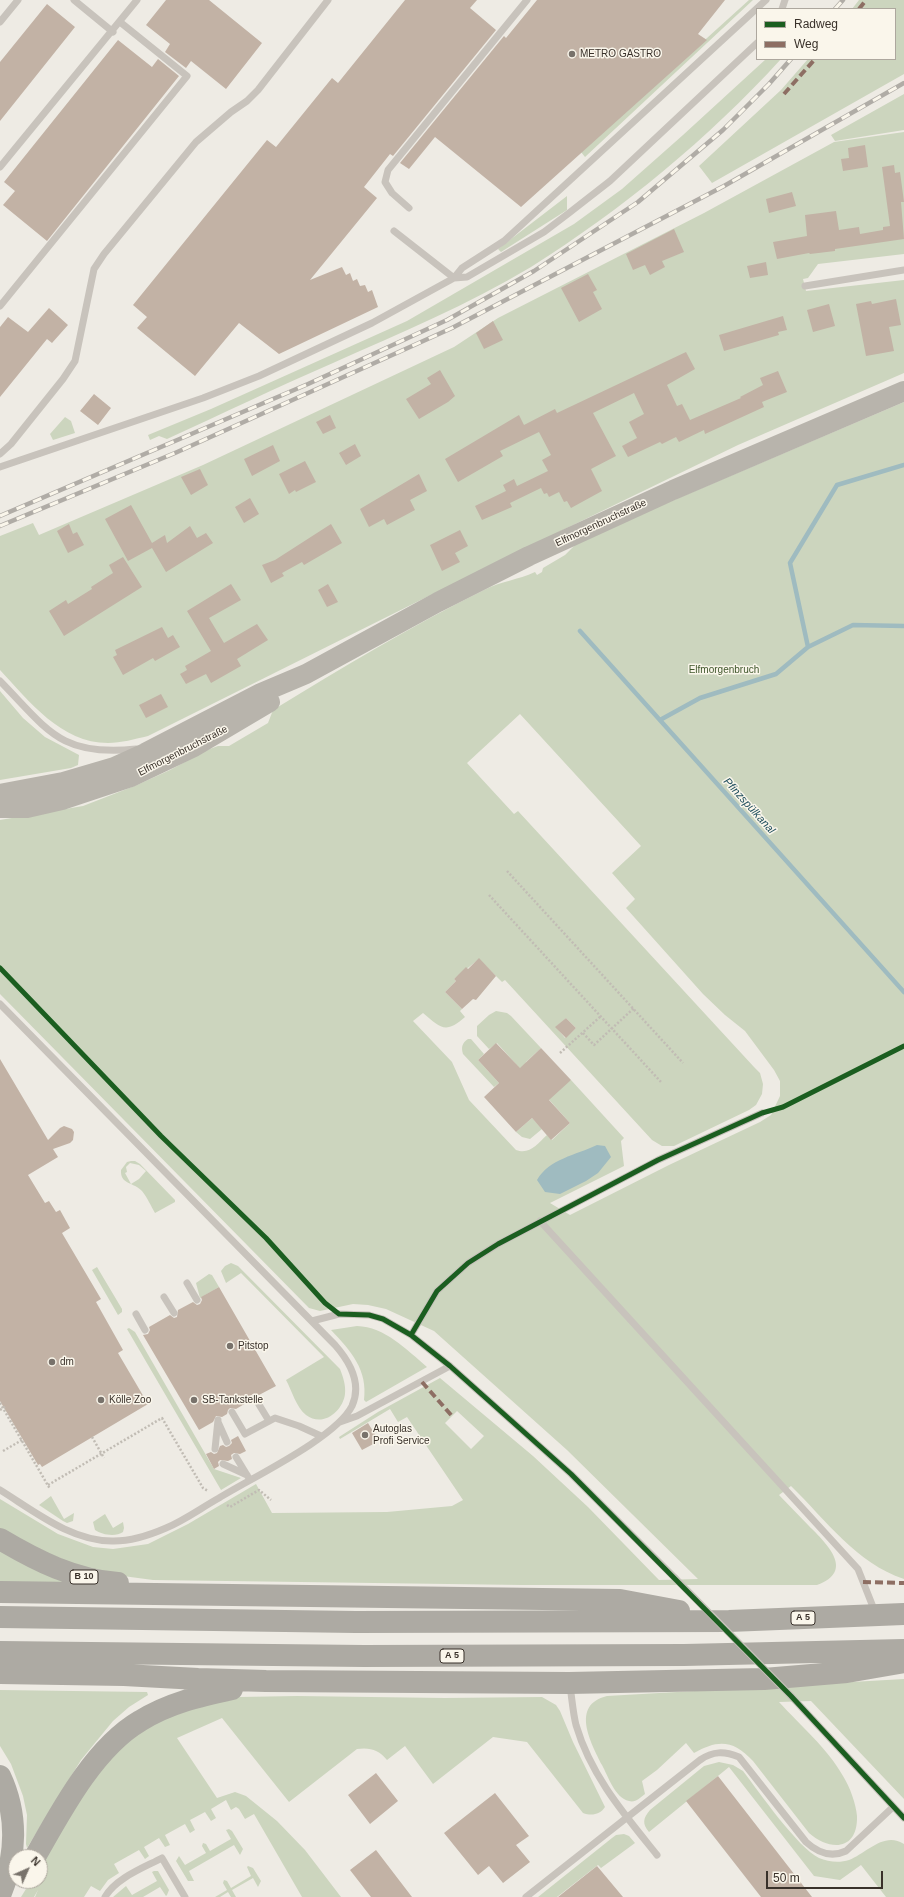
<!DOCTYPE html>
<html>
<head>
<meta charset="utf-8">
<style>
  body { margin:0 }
  #map { position:relative; width:904px; height:1897px; overflow:hidden; background:#eeebe4; font-family:Helvetica,sans-serif }
  canvas { display:block }
  .legend { position:absolute; left:756px; top:8px; width:140px; height:52px; box-sizing:border-box; background:#faf6eb; border:1px solid #ada79e; margin:0; padding:5px 7px; list-style:none; font-size:12px; color:#39312a }
  .legend li { display:flex; align-items:center; gap:8px; height:20px }
  .legend b { width:20px; border:1px solid #ada79e }
  .north { position:absolute; left:8px; top:1849px; width:40px; height:40px; box-sizing:border-box; background:#faf6eb; border:1px solid #ada79e; border-radius:50%; rotate:45deg; font-size:11px; font-weight:700; line-height:16px; text-align:center; color:#39312a }
  .north::after { content:''; display:block; margin:auto; width:14px; height:18px; background:#78726b; clip-path:polygon(50% 0,100% 100%,50% 72%,0 100%) }
  .scale { position:absolute; left:766px; top:1871px; width:117px; height:18px; box-sizing:border-box; border:2px solid #39312a; border-top:0; padding-left:5px; font-size:12px; line-height:14px; white-space:nowrap; color:#39312a; -webkit-text-stroke:3px #faf6eb; paint-order:stroke }
</style>
</head>
<body>
<div id="map">
<canvas width="904" height="1897"></canvas>
<ul class="legend">
<li><b style="height:5px;background:#1b5e20"></b>Radweg</li>
<li><b style="height:5px;background:#8d6e63"></b>Weg</li>
</ul>
<div class="north">N</div>
<div class="scale">50 m</div>
</div>
<script>
const g = document.querySelector('canvas').getContext('2d');
g.lineJoin = 'round';
function fillPath(path, color) { g.fillStyle = color; g.fill(path, 'evenodd'); }
function trace(path, color, width, dash) { g.strokeStyle = color; g.lineWidth = width; g.lineCap = dash ? 'butt' : 'round'; g.setLineDash(dash || []); g.stroke(path); }
function drawText(font, color, halo, rows, align = 'center') {
  g.font = font + ' Helvetica,sans-serif'; g.lineWidth = 3; g.setLineDash([]); g.textBaseline = 'middle'; g.strokeStyle = halo; g.fillStyle = color; for (const [text, x, y, turn = 0] of rows) {
    g.save(); g.translate(x, y); g.rotate((+turn || 0) * Math.PI / 180); g.textAlign = isNaN(turn) ? turn : align; if (halo) g.strokeText(text, 0, 0); g.fillText(text, 0, 0); g.restore();
  }
}
const green = new Path2D(`
  M749,0H753L585,157L581,152Z
  M859,0H904V74L712,183L699,166L781,90L808,59H895V9H852Z
  M766,59H781C708,139 623,209 531,267C468,305 400,333 333,363C277,387 222,414 167,439L159,436L150,440L148,435L211,409L407,321L574,224L622,189L683,135Z
  M904,94V130L835,141L831,135Z
  M904,132V254L818,264L808,278L803,279L806,291L904,280V373L738,445L501,560L148,736C135,739 121,743 108,743C61,743 29,701 0,670V536L33,523L39,535L203,465L454,347L498,318L704,213L834,142Z
  M567,196V210L501,252L498,249Z
  M904,402V1579C856,1563 826,1520 791,1486L779,1495C789,1505 799,1516 809,1526C826,1543 856,1571 817,1585H522L153,1580L93,1572L0,1533V1499L58,1534L93,1547L113,1549L148,1544L188,1524L256,1484L272,1513L387,1512L452,1506L463,1500L407,1417L398,1422L390,1409L340,1439L339,1437L378,1412L440,1378L533,1456L588,1507L659,1580L698,1579L567,1450L434,1331L386,1309L368,1305L353,1304L320,1311L309,1308L0,994V820L83,806L137,785L170,770L207,750L218,746H229L268,723L273,710C342,668 411,626 484,590C501,581 518,580 535,572L537,575L542,572L543,568L565,555L580,540ZM520,714L641,846L612,873L635,899L626,908L703,994L725,1015L745,1031L774,1070L780,1081V1096L771,1115L760,1122L669,1165L570,1215L550,1203L624,1166L621,1141L624,1138L571,1080L544,1094L570,1123L552,1140L547,1135C537,1144 530,1155 516,1150L469,1100L452,1062L413,1021L423,1013C440,1027 445,1035 465,1017L460,1011L462,1009L445,992L456,981L454,979L479,959L502,982L505,980L652,1140L662,1146H674L749,1110L756,1105L762,1094L763,1084L760,1073L754,1067L518,811L514,814L467,763ZM566,1018L576,1028L565,1038L556,1027ZM457,1411L484,1436L471,1449L445,1423Z
  M65,417L71,421L75,433L53,440L50,434Z
  M0,691L23,718L45,737L79,755L78,765L71,768L0,780Z
  M496,1011L507,1013L511,1016L541,1048L526,1062L524,1073L497,1043L489,1049L477,1036V1026L489,1015Z
  M468,1039H471L484,1054L478,1060L499,1083L494,1087L463,1054C461,1047 462,1043 468,1039Z
  M532,1118L542,1129L530,1139L522,1137L516,1132Z
  M131,1161H135L140,1164L175,1200V1202L155,1213C151,1206 147,1197 142,1191C134,1182 120,1185 121,1170L127,1162ZM130,1163L139,1165L146,1171L139,1179L131,1184L125,1173L127,1172L126,1167Z
  M231,1263L238,1266L340,1369C343,1377 346,1385 345,1394C343,1411 323,1428 306,1415C296,1407 292,1391 286,1380L324,1357L241,1273L226,1283L221,1271L225,1266Z
  M97,1267L122,1309V1312L118,1315L92,1270Z
  M209,1274L212,1275L219,1287L200,1298L196,1283Z
  M357,1326C385,1327 406,1349 427,1367L366,1402L364,1400C368,1370 351,1351 331,1330Z
  M129,1328L135,1332L214,1469L241,1478L221,1490L127,1329Z
  M51,1496L64,1519L74,1513L73,1521L67,1523L63,1521L39,1505Z
  M105,1514L113,1528L123,1522L124,1528L123,1532C116,1537 102,1535 95,1530L93,1522Z
  M0,1549L67,1582L0,1585Z
  M904,1679V1799L811,1701L779,1702C800,1725 828,1749 843,1776C850,1787 856,1804 857,1816C858,1850 831,1852 809,1833L753,1761C734,1740 718,1739 694,1753L686,1743L657,1770L642,1781L645,1794C640,1798 635,1803 629,1801C615,1798 608,1776 602,1765C591,1743 570,1705 607,1696Z
  M0,1690L147,1692L148,1695L129,1707L113,1721L81,1760L27,1848L26,1844L27,1815L23,1796L11,1764L0,1746Z
  M297,1696L445,1698L542,1697L556,1705L560,1711L573,1742L605,1807C600,1815 591,1816 583,1813L527,1742L493,1737L433,1784L405,1746L387,1760C379,1750 370,1747 357,1749L289,1802L222,1718L177,1738L217,1798L235,1792L246,1796L277,1821L305,1850L341,1897H302L254,1814L245,1819L239,1809L236,1807L231,1810L226,1800L211,1809L216,1818L211,1821L205,1812L190,1820L195,1830L190,1833L185,1824L165,1835L170,1845L165,1847L159,1838L144,1847L149,1856L145,1859L139,1850L114,1864L119,1873L108,1880L100,1891L91,1886L84,1897H35L38,1890L34,1897H21L31,1881H40V1865L85,1789L108,1759L154,1721L205,1702L240,1697Z
  M719,1762L733,1765L743,1771C759,1792 798,1848 819,1858C828,1862 840,1863 849,1860C867,1853 884,1831 904,1844V1897H886L861,1865L840,1880L814,1876L729,1767L649,1832C642,1824 643,1818 650,1810L704,1766Z
  M229,1829L232,1831L243,1849L240,1855L234,1845L189,1871L194,1881H188L176,1861L179,1856L185,1865L206,1853L202,1846L203,1843L206,1844L210,1851L231,1839L226,1830Z
  M624,1834L629,1836L635,1843L601,1868L598,1865L557,1897H538L612,1838L616,1835Z
  M248,1866L253,1868L261,1881L258,1887L253,1878L232,1890L236,1897H231L228,1892L220,1897H215L227,1890L223,1883L224,1880L227,1881L231,1888L251,1876L247,1867Z
  M154,1871H158L169,1890L167,1895L166,1896L160,1887L143,1897H113L126,1886L132,1895L157,1881L152,1872Z`);
const water = new Path2D(`
  M597,1145L605,1146L611,1157L598,1173L586,1181L560,1194L545,1192L537,1180C549,1159 576,1155 597,1145Z`);
const stream = new Path2D(`
  M580,631L904,992
  M808,647L790,563L837,485L904,465
  M660,720L700,698L776,674L808,647L853,625L904,626`);
const building = new Path2D(`
  M166,0H209L262,43L226,89L191,61L186,68L165,52L170,44L146,25Z
  M405,0H477L470,8L496,30L393,156L390,154L364,187L377,198L310,280L342,267L346,275L350,273L353,281L357,279L360,286L365,285L368,292L372,290L378,307L279,354L239,323L195,376L137,328L147,317L133,305L267,140L276,147L332,78L338,83Z
  M537,0H725L698,34L707,40L521,207L435,137L409,169L400,163L504,36L506,38Z
  M47,4L75,27L0,121V62Z
  M118,40L152,67L158,59L179,76L47,241L3,205L15,191L4,182Z
  M865,145L868,167L843,171L841,159L849,158L848,148Z
  M894,165L895,173L900,172L904,202H901L904,239L835,249V251L810,254L809,253L777,259L773,242L807,236L805,215L836,211L839,230L859,227L860,234L883,230V227L890,226L882,167Z
  M792,192L796,206L769,213L766,199Z
  M674,229L684,252L662,261L665,267L650,275L645,265L633,270L626,254Z
  M766,262L768,275L750,278L747,266Z
  M588,274L597,290L593,292L602,309L579,322L561,288Z
  M896,299L901,325L889,327L894,351L866,356L856,304L871,301L872,304Z
  M829,304L835,326L813,332L807,310Z
  M49,308L68,325L52,343L47,339L0,397V327L8,317L28,332Z
  M783,316L787,330L778,332L779,335L724,351L719,335Z
  M493,321L503,340L484,349L476,333Z
  M686,352L695,369L667,385L677,406L682,404L690,420L741,398L740,397L763,385L760,378L778,371L787,392L762,402L764,407L705,434L704,430L679,442L676,437L662,444L660,442L628,457L622,446L637,438L629,422L644,414L634,393L593,413L616,456L591,469L602,491L571,508L567,501L564,502L559,492L549,497L547,493L544,494L541,488L510,503L512,507L482,520L475,506L506,491L503,485L514,479L517,486L548,471L542,460L551,455L539,432L500,451L503,456L458,482L445,459L519,415L524,425L555,409L557,413Z
  M440,370L455,396L448,402L419,419L406,399L431,384L427,378Z
  M94,394L111,408L98,425L80,411Z
  M330,415L336,428L323,434L316,422Z
  M355,444L361,456L346,465L339,453Z
  M273,445L280,461L252,476L244,459Z
  M305,461L316,482L296,492L295,490L289,494L279,474Z
  M200,469L208,485L191,495L181,477Z
  M419,474L427,491L410,500L415,510L387,525L384,519L369,527L360,509Z
  M250,498L259,514L244,523L235,507Z
  M131,505L152,543L165,535L167,543L190,526L197,538L206,533L213,543L166,572L152,548L128,561L105,519Z
  M69,524L73,534L77,532L84,545L68,553L57,531Z
  M331,524L342,543L304,565L302,562L282,573L284,576L271,583L262,565L275,560Z
  M460,530L468,546L455,553L460,562L442,571L430,545Z
  M123,557L142,587L64,636L49,611L66,600L68,604L92,589L91,587L113,573L109,565Z
  M231,584L241,600L209,618L224,643L257,624L268,640L237,659L241,666L211,683L206,674L186,684L180,674L187,670L185,666L211,651L187,611Z
  M328,584L338,602L327,607L318,590Z
  M162,627L168,638L173,635L180,647L155,661L153,658L123,675L113,657L117,655L115,650Z
  M161,694L168,707L146,718L139,705Z
  M479,958L496,976L476,1000L473,999L462,1009L445,992L456,981L454,979L466,967L468,969Z
  M566,1018L576,1028L566,1038L555,1027Z
  M496,1043L520,1068L541,1048L571,1080L549,1100L570,1123L551,1140L532,1118L516,1132L484,1097L499,1083L478,1060Z
  M0,1059L48,1140L60,1128L64,1126L72,1129L74,1132L73,1140L70,1143L53,1149L58,1157L28,1175L45,1203L49,1201L56,1212L60,1210L70,1228L62,1233L101,1299L96,1302L123,1350L118,1353L148,1404L42,1467L40,1464L38,1465L0,1401Z
  M219,1287L276,1386L259,1395L253,1394L250,1396L251,1400L236,1409L230,1408L228,1410L227,1414L222,1417L216,1416L213,1422L199,1430L143,1335L148,1334L150,1330L149,1327L170,1315L174,1318L177,1317L178,1310L193,1302L197,1305L200,1304L202,1300L201,1297Z
  M368,1423L379,1441L362,1450L352,1433Z
  M238,1436L246,1451L240,1454L234,1453L231,1455L232,1459L228,1461L220,1460L218,1462L219,1466L214,1469L206,1454L211,1452L214,1454L217,1453L220,1446L223,1445L226,1447L229,1446L232,1443L231,1440Z
  M376,1773L398,1801L370,1824L348,1795Z
  M718,1776L812,1897H761L686,1801Z
  M495,1793L529,1836L516,1845L530,1862L503,1883L489,1866L478,1875L444,1833Z
  M376,1850L412,1897H371L350,1870Z
  M597,1866L623,1897H558Z`);
const path = new Path2D(`
  M507,871L683,1063
  M489,895L661,1082
  M583,1033L594,1045L634,1008
  M560,1053L601,1016
  M0,1403L50,1489
  M0,1410L6,1406
  M92,1437L104,1458
  M3,1451L22,1440
  M48,1485L162,1418L203,1488L208,1491
  M227,1505L230,1507L259,1490L271,1500`);
const service = new Path2D(`
  M74,0L113,32
  M782,9L785,0
  M0,22L18,0
  M0,167L137,0
  M409,208L392,193L385,182L388,170L527,0
  M394,231L454,278L467,277L544,232L569,213L610,181L757,43
  M805,286L904,270
  M0,306L187,76L120,22
  M0,454L11,444L63,379L75,361L94,269L104,254L196,142L231,112L247,101L258,90L328,0
  M0,467L203,398L259,376L372,323L454,278L462,268L504,241L766,0
  M0,681C48,730 60,757 136,749
  M0,1004L335,1345C350,1362 362,1384 352,1406C336,1438 251,1478 219,1498C201,1508 185,1520 166,1528C150,1535 133,1541 114,1541C72,1542 34,1511 0,1490
  M540,1221L858,1569L875,1612
  M187,1283L197,1300
  M164,1297L174,1313
  M136,1314L145,1330
  M312,1321L339,1314L369,1315L383,1319L411,1335L450,1366L571,1474L675,1578
  M411,1335L437,1291L468,1263L498,1244L658,1160L762,1113
  M255,1398L269,1421
  M232,1412L245,1434L275,1418L299,1426L321,1436
  M218,1422L227,1442
  M340,1422L357,1416L450,1366
  M215,1449L218,1420
  M236,1457L250,1480
  M223,1464L247,1475
  M570,1686C572,1699 573,1713 576,1725C591,1776 624,1814 657,1855
  M791,1696L904,1818
  M105,1897C116,1878 143,1868 162,1858L185,1897
  M526,1897L700,1760C713,1751 724,1751 739,1757L806,1842C818,1853 831,1858 846,1851L893,1807`);
const secondary = new Path2D(`
  M0,794L63,782L114,767L145,753L261,693L306,674L438,602L529,556L673,490L904,391
  M0,808H27L62,800L131,777L194,747L270,702`);
const motorway = new Path2D(`
  M0,1539C37,1561 75,1580 118,1583
  M0,1592L620,1600L679,1611
  M0,1617L356,1622L729,1621L904,1614
  M0,1652L364,1656L684,1655L904,1650
  M0,1673L124,1675L198,1679L266,1681L569,1683L764,1679L847,1672L904,1662
  M0,1776C18,1814 17,1857 0,1895
  M35,1857C61,1811 94,1748 140,1721C169,1703 200,1696 232,1689`);
const rail = new Path2D(`
  M835,9L843,0
  M0,516L308,384L447,320L534,271L638,202L723,130L769,84L791,59
  M0,526L175,453L452,328L724,186L904,83`);
const serviceBridge = new Path2D(`
  M675,1578L791,1696`);
const quiet = new Path2D(`
  M859,9L866,0
  M784,94L815,59
  M422,1382L452,1416
  M863,1582L904,1583`);
const cycleway = new Path2D(`
  M0,968L161,1136L266,1238L325,1303L339,1314L369,1315L383,1319L411,1335L450,1366L571,1474L791,1696L904,1818
  M411,1335L437,1291L468,1263L498,1244L658,1160L762,1113L783,1107L904,1046`);
const markers = [
  [572,54,4,"#78726b"],
  [230,1346,4,"#78726b"],
  [52,1362,4,"#78726b"],
  [101,1400,4,"#78726b"],
  [194,1400,4,"#78726b"],
  [365,1435,4,"#78726b"]
];
const shields = [
  [84,1577,28],
  [803,1618,24],
  [452,1656,24]
];
const shieldNames = [
  ["B 10",84,1577],
  ["A 5",803,1618],
  ["A 5",452,1656]
];
const poiNames = [
  ["METRO GASTRO",580,54],
  ["Pitstop",238,1346],
  ["dm",60,1362],
  ["Kölle Zoo",109,1400],
  ["SB-Tankstelle",202,1400],
  ["Autoglas",373,1429],
  ["Profi Service",373,1441]
];
const streetNames = [
  ["Elfmorgenbruchstraße",601,523,-25],
  ["Elfmorgenbruchstraße",183,751,-27]
];
const parkNames = [
  ["Elfmorgenbruch",724,670]
];
const waterNames = [
  ["Pfinzspülkanal",749,806,48]
];
fillPath(green, '#ccd5be');
fillPath(water, '#9fbbc0');
trace(stream, '#9fbbc0', 4.5);
fillPath(building, '#c2b2a5');
trace(path, '#c1bcb4', 2.5, [2, 2]);
trace(service, '#c8c3bc', 7);
trace(secondary, '#b8b4ac', 20);
trace(motorway, '#adaaa3', 22);
trace(rail, '#b0aca6', 4.5);
trace(rail, '#faf6eb', 3, [9]);
trace(serviceBridge, '#c8c3bc', 7);
trace(quiet, '#8d6e63', 4, [8, 4]);
trace(cycleway, '#1b5e20', 5);
for (const [x, y, r, color] of markers) { const dot = new Path2D(); dot.arc(x, y, r, 0, 2 * Math.PI); g.fillStyle = color; g.fill(dot); trace(dot, '#faf6eb', 1.5); }
for (const [x, y, w] of shields) { const box = new Path2D(); box.roundRect(x - w / 2, y - 7, w, 14, 3); g.fillStyle = '#faf6eb'; g.fill(box); trace(box, '#39312a', 1); }
drawText('bold 9px', '#39312a', null, shieldNames);
drawText('10px', '#39312a', '#faf6eb', poiNames, 'left');
drawText('10px', '#39312a', '#faf6eb', streetNames);
drawText('10px', '#41582d', '#faf6eb', parkNames);
drawText('italic 11px', '#1e4d5c', '#faf6eb', waterNames);
</script>
</body>
</html>
